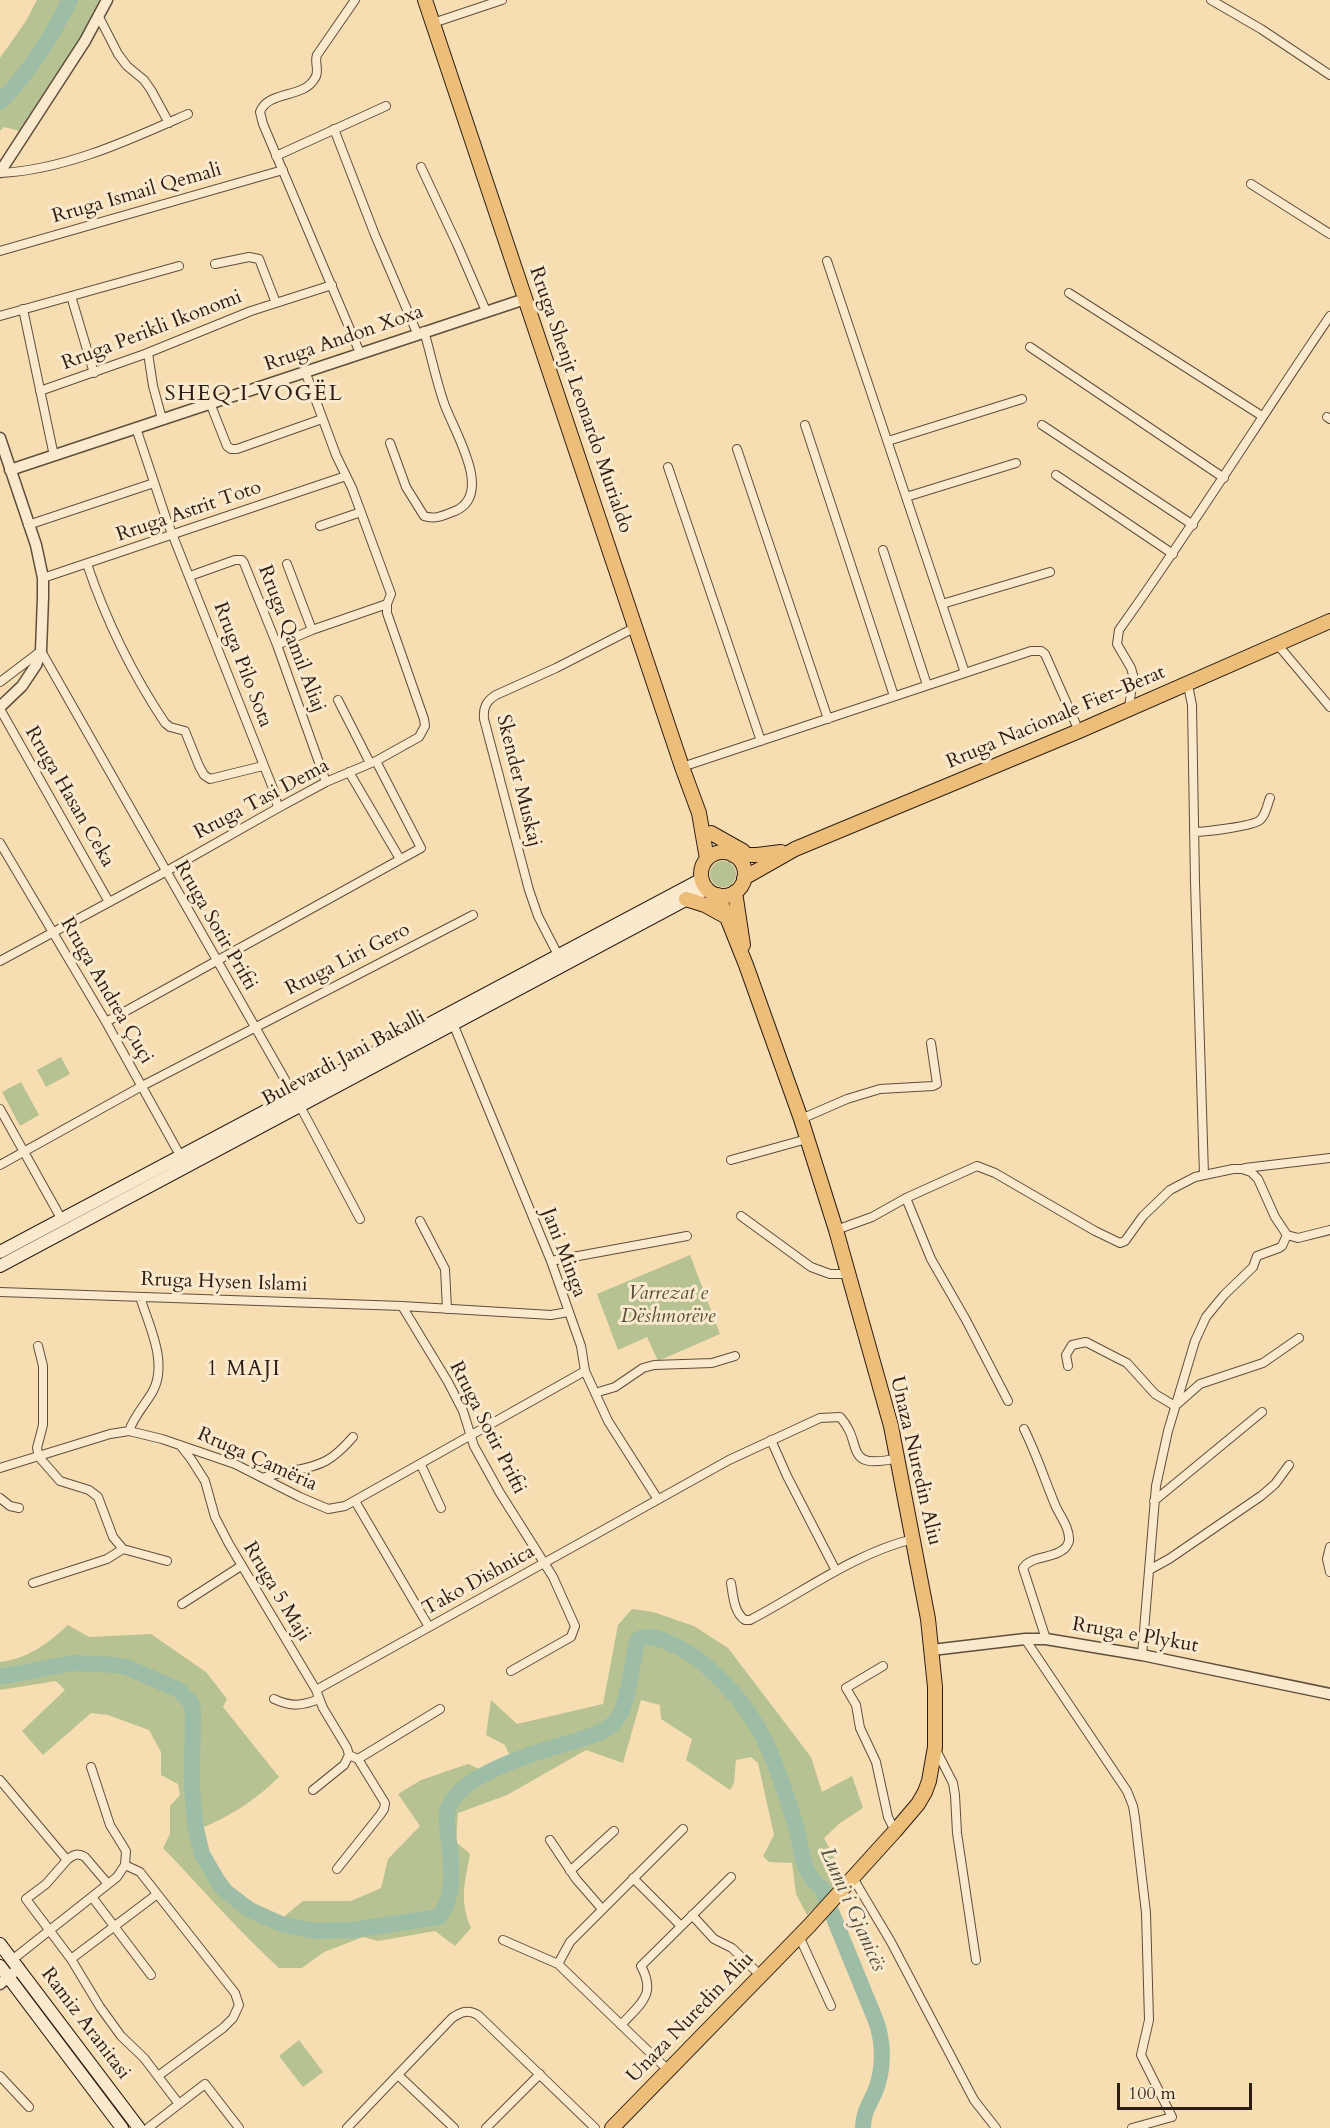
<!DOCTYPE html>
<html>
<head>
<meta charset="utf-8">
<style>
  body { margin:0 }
  #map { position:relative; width:1330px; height:2128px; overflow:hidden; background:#f7ddb2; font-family:Cardo,serif }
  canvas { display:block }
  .scale { position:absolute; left:1117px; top:2083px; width:135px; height:27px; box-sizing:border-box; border:3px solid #2c1e14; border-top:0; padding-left:8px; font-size:18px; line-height:21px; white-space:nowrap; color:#2c1e14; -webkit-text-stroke:4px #fae9cd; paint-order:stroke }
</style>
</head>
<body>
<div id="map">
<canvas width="1330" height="2128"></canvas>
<div class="scale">100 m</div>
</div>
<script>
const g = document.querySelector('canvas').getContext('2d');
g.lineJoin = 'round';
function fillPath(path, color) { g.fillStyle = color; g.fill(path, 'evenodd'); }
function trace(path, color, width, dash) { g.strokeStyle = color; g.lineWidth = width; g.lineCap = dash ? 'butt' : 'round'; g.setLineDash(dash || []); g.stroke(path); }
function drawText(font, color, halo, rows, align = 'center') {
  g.font = font + ' Cardo,serif'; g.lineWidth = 6; g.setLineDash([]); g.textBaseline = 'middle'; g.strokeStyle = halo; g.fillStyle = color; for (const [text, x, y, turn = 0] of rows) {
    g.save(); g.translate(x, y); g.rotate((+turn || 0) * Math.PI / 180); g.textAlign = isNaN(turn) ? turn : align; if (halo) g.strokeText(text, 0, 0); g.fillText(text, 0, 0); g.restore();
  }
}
const green = new Path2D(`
  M37,0H104L98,14L23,132L4,127L0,131V58L26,21Z
  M710 874a13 13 0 1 1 26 0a13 13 0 1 1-26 0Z
  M61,1057L70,1074L46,1087L37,1070Z
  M21,1082L39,1115L20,1126L2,1092Z
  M690,1255L720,1334L658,1361L647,1337L618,1350L597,1294Z
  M632,1609L653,1612L694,1626L728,1648L811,1757L822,1792L852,1776L863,1808L840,1823L824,1838L845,1879L807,1915L796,1894L792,1863L769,1862L763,1856L774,1835L758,1763L751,1757L736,1760L734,1783L730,1790L686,1760L692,1739L661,1719L660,1705L641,1700L623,1763L586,1750L507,1795L458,1813L456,1842L470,1854C465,1882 459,1901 471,1928L455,1946L435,1931L378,1941L363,1937L324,1952L302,1968H279C238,1931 202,1888 163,1848L170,1834V1806L180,1795L178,1784L161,1775V1752L149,1730L108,1715L91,1713L43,1755L22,1731L65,1690L56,1681L0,1690V1662C27,1659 49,1643 68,1625L89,1637L151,1634L206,1672L227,1699L223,1707L279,1777C252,1803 229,1817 195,1831C208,1883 228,1901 276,1923L303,1901H351L381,1888L388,1859L420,1826L398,1794L421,1780L468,1764L490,1774L513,1763L505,1745L486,1735L491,1700L517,1724L603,1704L618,1625Z
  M299,2040L323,2072L303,2087L279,2056Z`);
const river = new Path2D(`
  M0,102C30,72 51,37 70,0
  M0,1677L74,1663L115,1665L126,1667L179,1690L191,1703L193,1710L192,1786L195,1825L202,1854L217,1880L225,1891L250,1910L281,1924L315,1931L353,1930L439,1917C457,1895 451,1860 448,1833C447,1823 445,1811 451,1802C470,1772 536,1752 569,1743C584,1738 603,1734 615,1722C628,1708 632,1663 637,1643L639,1639C651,1633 667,1642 678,1647C697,1656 711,1670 725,1684C765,1725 778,1769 795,1823C803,1850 799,1869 822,1889L876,2021C884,2043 884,2070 875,2092C869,2105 863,2113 863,2128`);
const minor = new Path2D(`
  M355,0L317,55C314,63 320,71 315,78C304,99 268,90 260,112L263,124L360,353
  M1211,0L1261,29L1330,75
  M99,17L118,54L127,66L144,80L151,90L169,123
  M433,23L502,0
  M334,129L375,235L417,333
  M276,156L386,106
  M421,167L457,244L486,311
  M0,173C65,170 129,140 188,114
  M1251,184L1330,234
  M0,251L283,170
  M827,261L965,673
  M215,264L249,257L259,259L276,303
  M1069,293L1262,416
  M71,296L94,373
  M23,309L54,456
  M0,316L179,266
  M1030,347L1224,478
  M148,353L153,386L162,419
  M40,391L145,354L251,311L332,285
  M210,403L227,446L231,449H237L322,419
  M1327,417L1330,419
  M805,425L894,696
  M1042,425L1193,525
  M136,428L167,521L274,791L278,808
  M888,441L1022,399
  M390,443L406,487L424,516C435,520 445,515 455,511C495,494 453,430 444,403C436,380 431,355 424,331
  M737,449L828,719
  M668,467L761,741
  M1056,475L1173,554
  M906,497L1016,463
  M28,525L154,483
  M320,526L361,512
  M883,550L927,685
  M87,564C107,623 131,672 165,723L170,727L185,731L199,766L204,775L210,779L263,766
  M287,564L312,630
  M190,576L235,560H242L244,563L277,645L326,782
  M43,578L346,476
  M942,604L1050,572
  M1277,644L1330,707
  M277,645L312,630L387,604
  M0,682L41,651L300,1106L360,1219
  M1186,684L1189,690L1192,705L1195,882L1204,1175
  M338,700L370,763
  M0,709L109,902
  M1129,709L1133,675L1131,668L1117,644L1119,630C1193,527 1259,420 1330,316
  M682,767L1031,651H1041L1045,654L1079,731
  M349,772L400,859
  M1194,832C1205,832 1254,826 1260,820C1266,815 1267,805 1270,798
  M0,843L106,1022L181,1157
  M558,955L538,916L529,890L484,719C483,708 486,701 496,695L556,668L636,627
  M0,961L165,872L278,808L326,782L376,761L419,737L425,726L424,719L387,613V604L391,594L352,488L336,455L305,371
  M452,1021L551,1261L581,1346L585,1371L608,1421L657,1498
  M106,1022L421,848L376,761
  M0,1109L62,1220
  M801,1119L847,1099L880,1089L933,1086L937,1084L931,1043
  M731,1160L807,1139
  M0,1165L142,1086L473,915
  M1245,1168L1330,1158
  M906,1198L931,1259L966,1320L1008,1401
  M741,1216L811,1267L830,1274H847
  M420,1221L445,1269L447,1309
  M836,1230L872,1217L906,1198L977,1166L995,1173L1095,1231L1120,1243L1125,1241L1143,1216L1170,1190L1195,1177L1233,1169H1242L1251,1172L1258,1179L1275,1217L1287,1235L1298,1238L1330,1230
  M551,1261L687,1236
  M0,1292L402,1306L551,1315L568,1312
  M402,1306L448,1382L463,1411L474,1446L500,1493L553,1577L575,1626L571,1637L511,1671
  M1068,1366L1066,1355L1072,1345L1086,1342L1115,1357L1127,1363L1155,1394L1175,1406L1200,1384L1263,1363L1299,1338
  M595,1393L615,1387L643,1368L654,1365L712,1363L735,1356
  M1024,1429C1037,1455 1045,1481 1056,1507C1061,1517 1070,1529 1069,1541C1068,1544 1067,1547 1064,1549C1053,1559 1032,1555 1023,1568L1046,1639
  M129,1431C134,1416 145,1405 153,1391C168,1362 149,1326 140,1297
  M771,1440L787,1476L836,1571
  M180,1445L191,1459L205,1481L215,1517L229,1544L316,1690L323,1708L347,1748L349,1755L358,1759L385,1803L384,1809L380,1815L337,1869
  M421,1465L441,1508
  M0,1468L110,1434L129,1431L162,1439L235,1464L300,1497L328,1509L345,1506L585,1371
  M263,1478C272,1474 282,1473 291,1471C322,1466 333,1460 353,1437
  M0,1498L10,1506L19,1508
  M355,1501L429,1627
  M1154,1501L1262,1412
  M1330,1547L1327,1559L1330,1572
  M123,1549L167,1561
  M1149,1570L1169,1559L1261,1496L1275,1484L1289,1465
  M33,1583L107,1559L123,1549L113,1537L98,1497L89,1490L60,1481L39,1457L37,1448L43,1425V1366L38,1346
  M731,1583C733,1595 734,1613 745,1620H750C804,1592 853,1554 913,1539
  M182,1604L241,1566
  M1025,1639L1127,1791L1133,1806L1135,1818L1146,1913L1149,2020L1141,2055L1172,2117L1132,2128
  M1142,1655L1156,1486L1168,1431L1195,1341L1206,1317L1224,1295L1253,1267L1257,1256L1279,1248L1282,1246L1287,1235
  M883,1666L846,1688L856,1705L860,1728L876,1762L888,1817L895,1831
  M316,1690L729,1460L820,1418L840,1417C865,1444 841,1471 898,1458
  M274,1699C291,1707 302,1706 319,1699
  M935,1748L953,1783L955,1795L957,1833L976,1960
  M358,1759L440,1709
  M91,1767L110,1825L126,1851L125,1865L140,1872L235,1993L239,2005L233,2018L223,2028L158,2076
  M0,1780L67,1860L46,1884L26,1899L71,1959L100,2007L121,2036L144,2058L179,2104L148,2128
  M313,1790L344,1765L349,1755
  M550,1840L576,1879L602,1909
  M67,1860C74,1854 78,1853 85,1857L108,1884
  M570,1871L614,1831
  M633,1878L681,1926
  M853,1878L891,1942L974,2100L996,2128
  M92,1897L151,1975
  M692,1915L714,1939L732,1948L760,1975
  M799,1936L831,2006
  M503,1940L558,1964L668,2070
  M71,1959L156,1895
  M12,1960L117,1877L125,1865
  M558,1964L570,1942L683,1829
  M621,2025C640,2004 657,1995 641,1966L731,1877
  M398,2075L454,2128
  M0,2076L29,2107
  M179,2104L205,2084L239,2128
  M347,2128L452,2018C461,2012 468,2009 478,2015L595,2128
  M486,2128L540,2074`);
const tertiary = new Path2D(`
  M0,172L85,41L107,0
  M0,438L36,545L43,578V597L41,651L36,665L22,686L0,707
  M10,470L525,299
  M932,1650L1025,1639H1046L1142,1655L1330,1694
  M0,1984L19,1968`);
const secondary = new Path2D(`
  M0,1252L702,879
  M0,1266L706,889
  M0,1944L139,2128
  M0,1966L122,2128`);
const primary = new Path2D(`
  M425,0L682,767L699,813L707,859
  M711,833L743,851
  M701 874a22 22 0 1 1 44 0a22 22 0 1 1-44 0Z
  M733,855H757L781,852
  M744,878L795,849L1079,731L1330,621
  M735,892L743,945
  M686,899L705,905L725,916
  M612,2128L809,1926L895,1831L918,1804L925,1792L929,1781L935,1747V1687L928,1619L891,1426L836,1230L801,1119L746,965L718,895`);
const streetNames = [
  ["Rruga Ismail Qemali",137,194,-16],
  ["Rruga Perikli Ikonomi",152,331,-21],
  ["Rruga Andon Xoxa",344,339,-19],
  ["Rruga Shenjt Leonardo Murialdo",580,400,71],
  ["Rruga Astrit Toto",189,512,-19],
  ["Rruga Qamil Aliaj",291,639,69],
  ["Rruga Pilo Sota",242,665,69],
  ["Rruga Nacionale Fier-Berat",1056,718,-23],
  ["Skender Muskaj",518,781,76],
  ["Rruga Hasan Ceka",69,797,60],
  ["Rruga Tasi Dema",262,800,-28],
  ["Rruga Sotir Prifti",215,926,60],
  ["Rruga Liri Gero",348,960,-27],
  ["Rruga Andrea Çuçi",106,991,60],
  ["Bulevardi Jani Bakalli",344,1059,-28],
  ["Jani Minga",563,1253,69],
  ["Rruga Hysen Islami",224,1283,2],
  ["Rruga Sotir Prifti",487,1428,63],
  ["Rruga Çamëria",257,1460,24],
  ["Unaza Nuredin Aliu",915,1461,77],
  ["Tako Dishnica",479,1581,-29],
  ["Rruga 5 Maji",276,1592,59],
  ["Rruga e Plykut",1135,1636,10],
  ["Unaza Nuredin Aliu",691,2018,-46],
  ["Ramiz Aranitasi",85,2024,53]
];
const parkNames = [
  ["Varrezat e",668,1294],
  ["Dëshmorëve",668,1317]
];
const neighbourhoodNames = [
  ["1 MAJI",244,1370]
];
const waterNames = [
  ["Lumi i Gjanicës",852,1910,66]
];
const quarterNames = [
  ["SHEQ I VOGËL",254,395]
];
fillPath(green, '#b6c291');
trace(river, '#9ebda7', 16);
trace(minor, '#5f4e3c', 10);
trace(tertiary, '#5f4e3c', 13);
trace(secondary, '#2c1e14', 14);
trace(primary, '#2c1e14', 16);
trace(minor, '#fae9cd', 8);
trace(tertiary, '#fae9cd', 10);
trace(secondary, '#fae9cd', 12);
trace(primary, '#ecbe79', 14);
drawText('20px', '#2c1e14', '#fae9cd', streetNames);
drawText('italic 20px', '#554f3a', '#fae9cd', parkNames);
g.letterSpacing = '1.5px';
drawText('21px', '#2c1e14', '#fae9cd', neighbourhoodNames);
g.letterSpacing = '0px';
drawText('italic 21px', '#4e4e40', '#fae9cd', waterNames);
g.letterSpacing = '1.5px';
drawText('22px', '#2c1e14', '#fae9cd', quarterNames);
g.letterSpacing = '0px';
</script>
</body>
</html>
